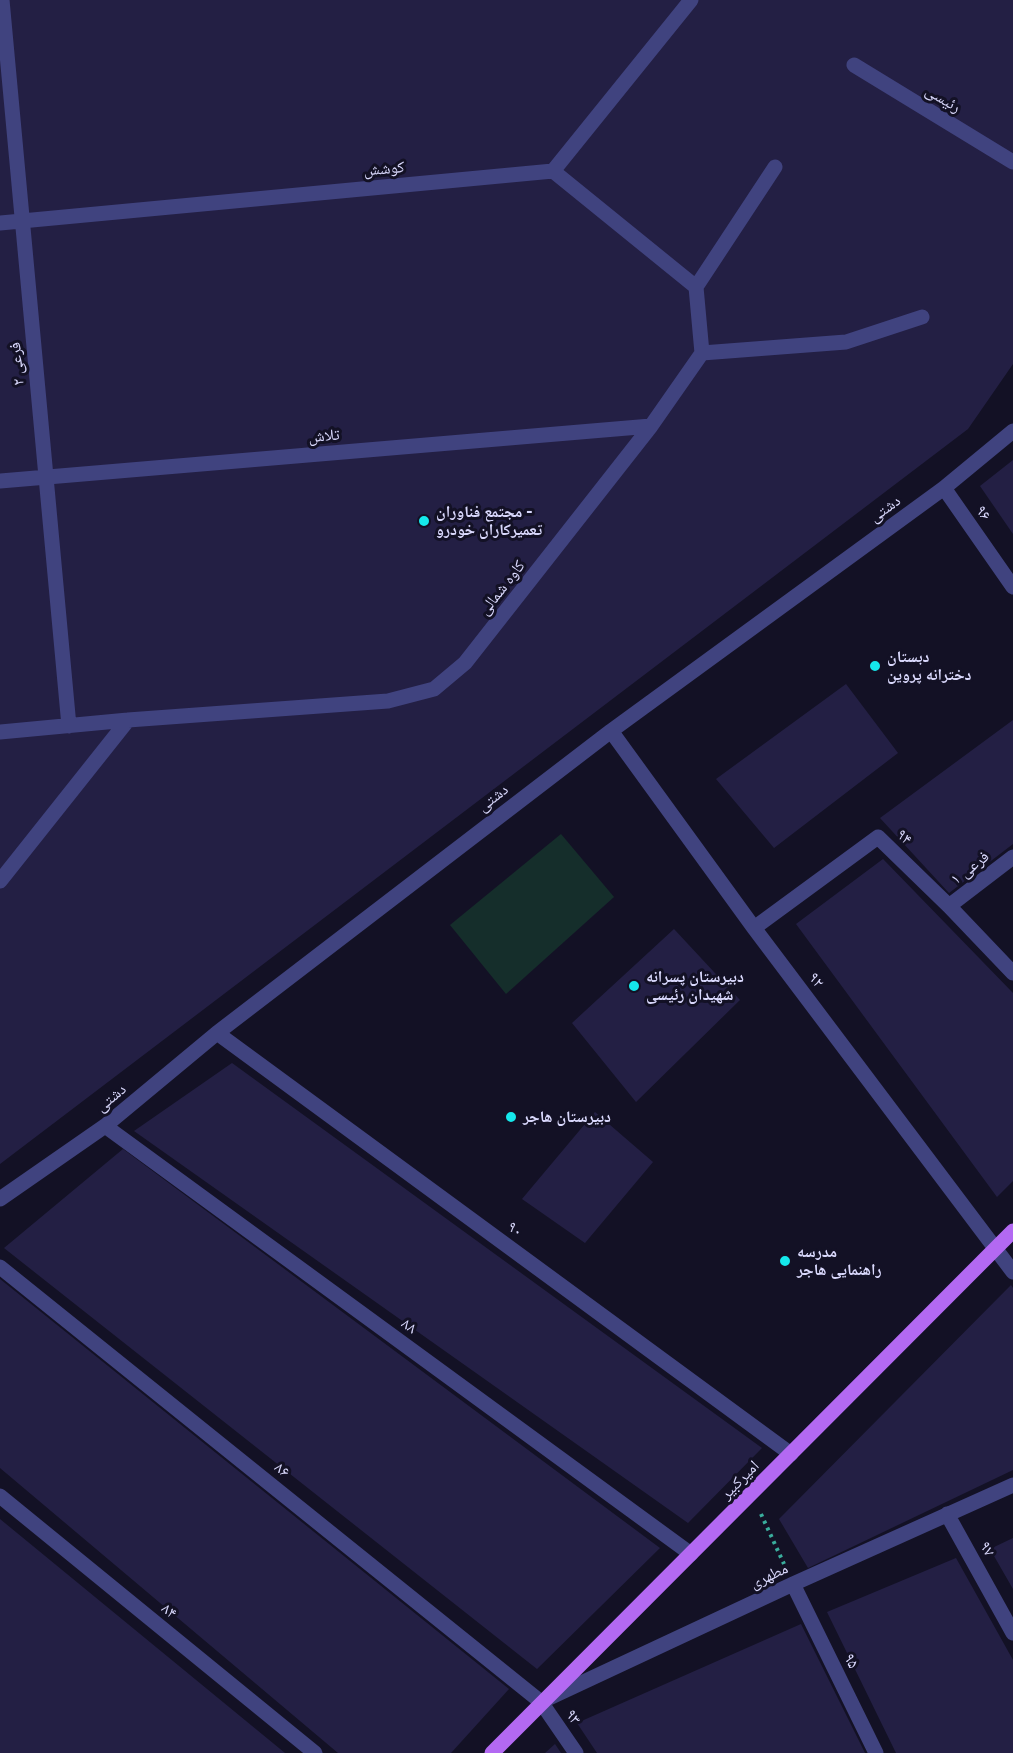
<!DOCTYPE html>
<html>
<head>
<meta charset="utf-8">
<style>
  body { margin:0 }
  canvas { display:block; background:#131125 }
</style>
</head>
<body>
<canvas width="1013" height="1753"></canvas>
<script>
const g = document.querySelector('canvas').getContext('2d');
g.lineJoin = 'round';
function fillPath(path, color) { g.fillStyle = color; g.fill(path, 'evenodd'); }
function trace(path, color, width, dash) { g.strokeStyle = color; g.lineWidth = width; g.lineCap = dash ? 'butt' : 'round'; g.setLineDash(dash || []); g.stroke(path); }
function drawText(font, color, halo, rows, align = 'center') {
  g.font = font + ' Raleway,"Noto Naskh Arabic",sans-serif'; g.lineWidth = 6; g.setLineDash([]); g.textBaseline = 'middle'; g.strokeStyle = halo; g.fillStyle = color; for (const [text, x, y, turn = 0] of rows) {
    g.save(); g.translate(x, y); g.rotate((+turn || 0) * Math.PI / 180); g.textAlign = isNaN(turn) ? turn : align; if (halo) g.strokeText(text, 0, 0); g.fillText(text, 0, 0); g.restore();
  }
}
const green = new Path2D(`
  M561,834L614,897L506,994L450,925Z`);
const building = new Path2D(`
  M0,0H1013V364L968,429L0,1164Z
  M1013,460V534L980,486Z
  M846,684L898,753L774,848L716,779Z
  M1013,720V844L949,893L880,818Z
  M883,859L1013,993V1181L997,1197L796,924Z
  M674,929L740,1000L636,1102L572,1023Z
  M232,1063L762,1448L688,1523L134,1131Z
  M595,1112L653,1162L585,1243L522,1199Z
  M123,1149L660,1548L537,1669L4,1248Z
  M0,1279L509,1689L451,1753H338L0,1468Z
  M1011,1285L1013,1288V1470L808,1568L779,1519Z
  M0,1519L285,1753H0Z
  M1013,1538V1589L990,1549Z
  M956,1558L1013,1660V1753H896L827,1612Z
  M801,1624L865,1753H597L577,1723Z
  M555,1744L561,1753H545Z`);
const path = new Path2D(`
  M761,1514L784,1564`);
const minor = new Path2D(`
  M2,0L69,726
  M854,65L1013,162
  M0,223L553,171L691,0
  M696,287L775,167
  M702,353L846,342L922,317
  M0,481L651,426
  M944,488L1013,587
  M611,731L754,928L1013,1272
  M0,732L128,720L388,701L434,689L465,663L651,426L702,353L696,287L553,171
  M0,881L128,720
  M949,906L1013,857
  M754,928L878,837L949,906L1013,973
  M217,1033L791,1454
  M105,1126L691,1554
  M0,1199L105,1126L217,1033L611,731L944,488L1013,431
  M0,1267L541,1702L576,1753
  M0,1496L315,1753
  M947,1514L1013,1633
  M793,1584L876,1753
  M547,1699L793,1584L1013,1485`);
const major = new Path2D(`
  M492,1753L1013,1231`);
const markers = [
  [424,521,6,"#15e8eb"],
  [875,666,6,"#15e8eb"],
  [634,986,6,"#15e8eb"],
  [511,1117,6,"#15e8eb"],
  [785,1261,6,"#15e8eb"]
];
const streetNames = [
  ["رئیسی",943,99,31],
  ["کوشش",384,169,-5],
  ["فرعی ۲",17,364,-95],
  ["تلاش",324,436,-5],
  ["دشتی",885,509,-36],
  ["۹۶",983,513,55],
  ["کاوه شمالی",502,588,-52],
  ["دشتی",493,798,-38],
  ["۹۴",904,837,44],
  ["فرعی ۱",970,868,-38],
  ["۹۲",816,980,53],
  ["دشتی",111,1098,-40],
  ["۹۰",515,1229,36],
  ["۸۸",409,1326,36],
  ["۸۶",282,1470,39],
  ["امیرکبیر",740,1480,-45],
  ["۹۷",987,1549,61],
  ["مطهری",769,1576,-25],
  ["۸۴",169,1611,39],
  ["۹۵",851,1661,64],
  ["۹۳",573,1717,55]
];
const poiNames = [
  ["مجتمع فناوران -",436,512],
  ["تعمیرکاران خودرو",436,530],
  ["دبستان",887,657],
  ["دخترانه پروین",887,675],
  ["دبیرستان پسرانه",646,977],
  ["شهیدان رئیسی",646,995],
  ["دبیرستان هاجر",523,1117],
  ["مدرسه",797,1252],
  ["راهنمایی هاجر",797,1270]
];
fillPath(green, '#152e2b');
fillPath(building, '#231f44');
trace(path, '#3aae9d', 4, [3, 4.5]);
trace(minor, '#40437f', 15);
trace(major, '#b369f2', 15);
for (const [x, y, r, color] of markers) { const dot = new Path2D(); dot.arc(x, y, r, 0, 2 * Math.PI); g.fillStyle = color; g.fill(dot); trace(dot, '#131125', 2); }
drawText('16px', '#d9d8fc', '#131125', streetNames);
drawText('bold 16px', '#d9d8fc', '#131125', poiNames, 'left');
</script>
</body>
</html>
